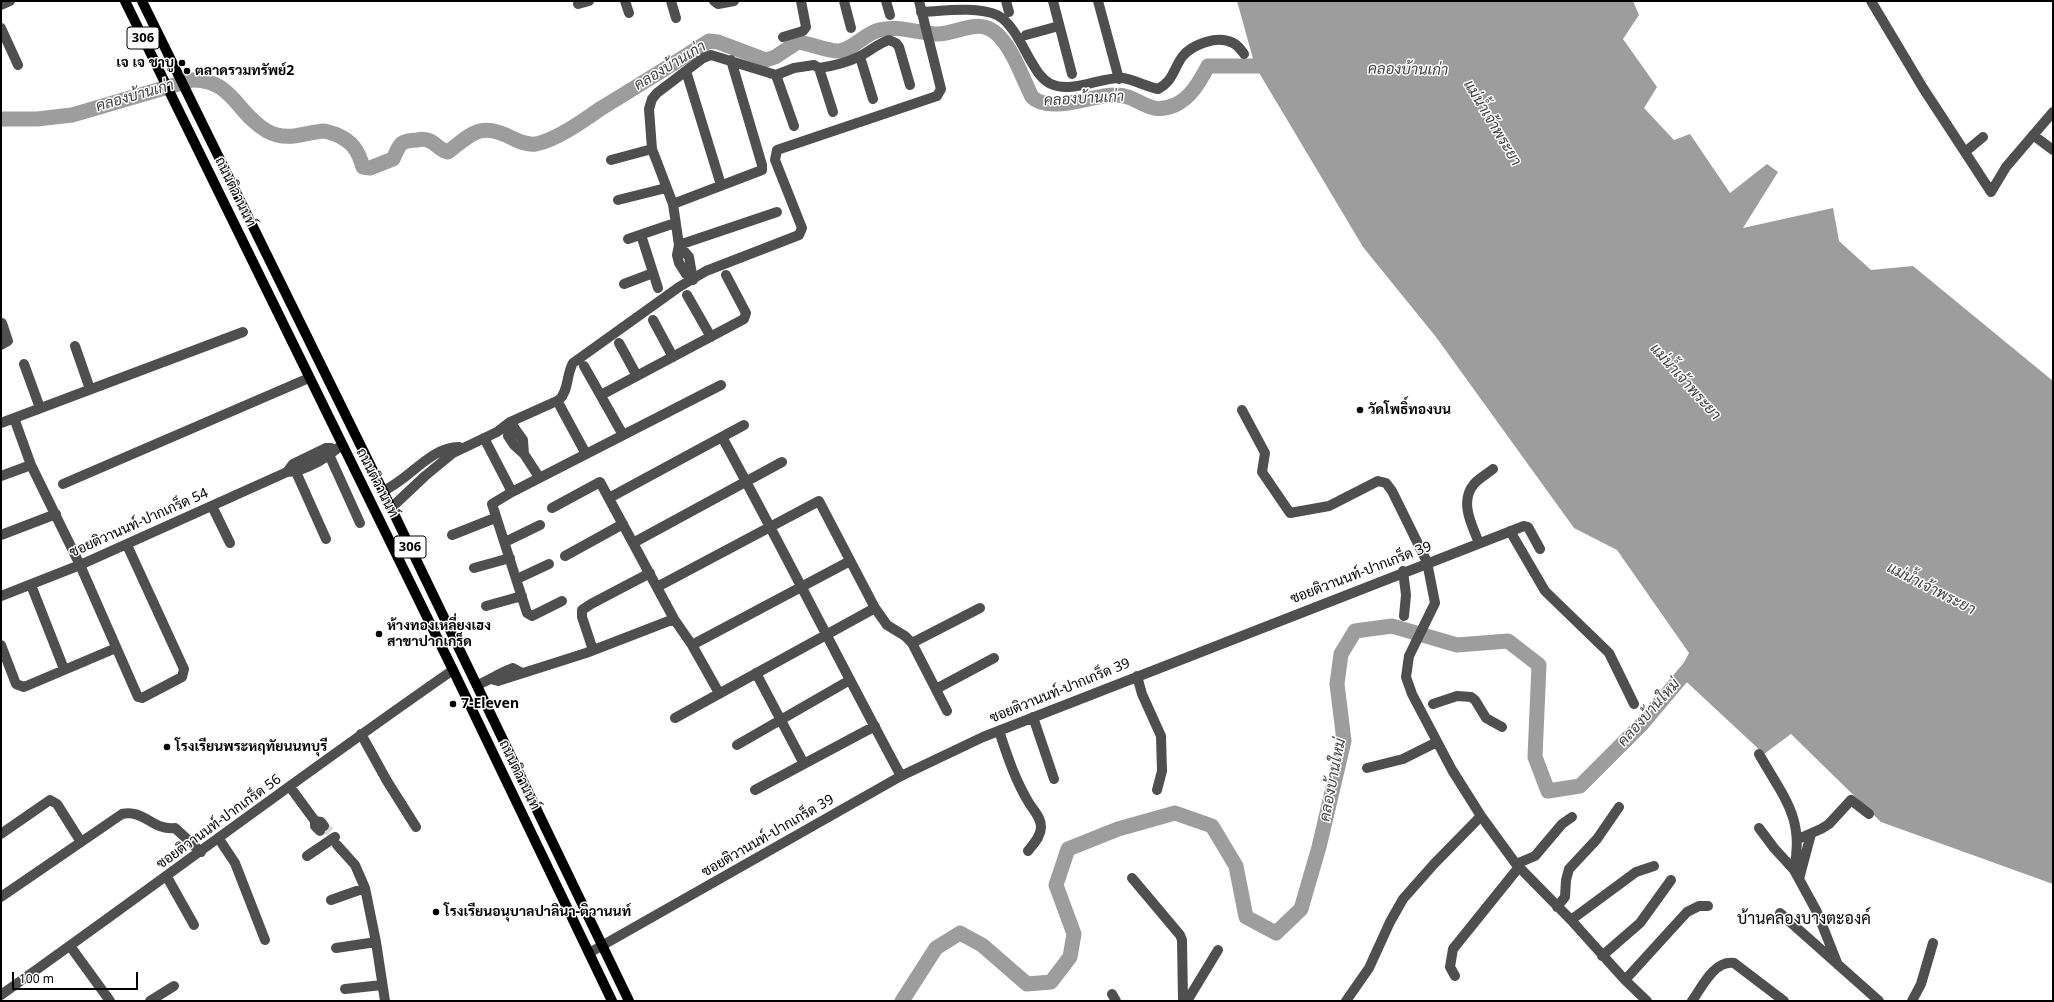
<!DOCTYPE html>
<html>
<head>
<meta charset="utf-8">
<style>
  body { margin:0 }
  #map { position:relative; width:2054px; height:1002px; overflow:hidden; background:#fff; font-family:"Noto Sans",sans-serif }
  canvas { display:block }
  .frame { position:absolute; inset:0; border:2px solid #000; pointer-events:none }
  .scale { position:absolute; left:12px; top:972px; width:126px; height:18px; box-sizing:border-box; border:2px solid #000; border-top:0; padding-left:5px; font-size:12px; line-height:14px; white-space:nowrap; color:#000; -webkit-text-stroke:3px #fff; paint-order:stroke }
</style>
</head>
<body>
<div id="map">
<canvas width="2054" height="1002"></canvas>
<div class="frame"></div>
<div class="scale">100 m</div>
</div>
<script>
const g = document.querySelector('canvas').getContext('2d');
g.lineJoin = 'round';
function fillPath(path, color) { g.fillStyle = color; g.fill(path, 'evenodd'); }
function trace(path, color, width, dash) { g.strokeStyle = color; g.lineWidth = width; g.lineCap = dash ? 'butt' : 'round'; g.setLineDash(dash || []); g.stroke(path); }
function drawText(font, color, halo, rows, align = 'center') {
  g.font = font + ' "Noto Sans",Sarabun,sans-serif'; g.lineWidth = 3; g.setLineDash([]); g.textBaseline = 'middle'; g.strokeStyle = halo; g.fillStyle = color; for (const [text, x, y, turn = 0] of rows) {
    g.save(); g.translate(x, y); g.rotate((+turn || 0) * Math.PI / 180); g.textAlign = isNaN(turn) ? turn : align; if (halo) g.strokeText(text, 0, 0); g.fillText(text, 0, 0); g.restore();
  }
}
const water = new Path2D(`
  M1237,1H1633L1639,15L1623,39L1657,87L1644,108L1674,140L1690,134L1730,193L1767,164L1778,172L1743,228L1833,208L1839,241L1871,270L1913,266L2053,381V884L1881,822L1791,734L1764,754L1678,674L1689,653L1617,550L1574,528L1436,337L1363,247L1255,66Z`);
const river = new Path2D(`
  M1,119H37L72,115L192,80C232,79 237,114 267,131C287,142 303,133 323,131C327,131 331,133 335,134C352,141 358,150 363,167L370,168L393,159C400,144 399,141 417,140C421,139 426,139 430,141C437,144 439,150 448,152C473,132 482,122 512,138C520,142 527,145 536,144C556,140 583,121 600,109C636,87 673,64 709,41L718,42L766,60L775,57L798,42C809,43 829,52 839,51C854,49 864,34 879,30C897,25 917,33 936,34C957,35 978,16 997,34C1013,49 1022,77 1032,97C1050,114 1092,95 1114,95C1140,94 1146,117 1175,105C1191,98 1200,81 1208,66H1276
  M902,1001L936,948L960,933L982,945L1027,984L1051,982L1070,957L1074,934L1056,885L1068,849L1118,829L1175,813L1212,826L1236,866L1246,917L1276,933L1301,909L1319,847L1344,741L1337,684L1341,654L1355,631L1392,626L1457,645L1508,641L1539,665L1535,757L1548,791L1580,786L1642,724L1695,661`);
const minorTunnel = new Path2D(`
  M324,826L330,832`);
const minor = new Path2D(`
  M625,1L629,13
  M671,1L676,18
  M714,1L718,4L734,1
  M844,1L851,28
  M886,1L890,15
  M1006,1L1009,12
  M1053,1L1072,74
  M1098,1L1119,79
  M1871,1L1923,88L1991,192L2006,167L2053,112
  M578,4L589,1
  M1,5L10,1
  M921,12C942,11 978,6 997,15C1011,22 1021,43 1028,56C1034,66 1040,79 1051,84C1072,94 1102,76 1123,78C1135,80 1147,87 1158,89C1173,81 1173,70 1182,57C1192,44 1218,35 1233,43C1238,45 1241,50 1244,54
  M1,28L18,65
  M1026,35L1059,26
  M783,37L803,31L806,27L801,1
  M860,57L873,99
  M819,68L833,112
  M686,71L721,185
  M776,75L794,126
  M2033,135L2053,150
  M1965,152L1983,137
  M611,160L652,149
  M618,200L666,188
  M673,204L762,170V165L731,60
  M641,235L658,288
  M628,239L675,223
  M679,245L777,212
  M679,245L689,257L693,280
  M693,280L686,274L679,263L677,255L679,245L673,204L652,149L649,109L652,99L657,93L703,58L711,55L776,75L794,68L814,65L819,68C833,66 846,63 858,57C869,52 877,44 889,40L896,43L899,47L910,85
  M624,284L653,273
  M687,295L711,337
  M653,320L673,357
  M619,343L637,376
  M1,345L8,341L2,323
  M75,346L90,389
  M24,364L40,408
  M584,366L623,435
  M601,395L744,319L746,313L726,275
  M560,406L586,454
  M1242,410L1265,453L1262,472L1290,513L1329,506L1378,481L1386,483L1392,491L1427,562L1435,603L1409,656L1406,677L1412,694L1452,770L1481,816L1516,864L1571,920L1625,980L1647,1001
  M14,418L31,465L80,565L138,697L142,698L182,677L184,669L127,545
  M510,422L508,436L514,445L524,454L539,477
  M510,422L523,440L524,454
  M1,423L243,332
  M722,437C783,549 840,663 901,776
  M484,438L512,492
  M326,448L360,523
  M287,472L293,464L326,448H331
  M296,472L326,539
  M1,476L31,465
  M63,484L309,378
  M383,491C409,480 430,447 459,447
  M609,498L744,425
  M212,506L230,543
  M391,508L425,476L453,453L497,432L510,422L559,400C569,391 566,375 573,363L679,287L706,271L799,235L802,228L775,160L777,150L931,98L937,96L941,89L919,1
  M552,508L600,482L674,619L692,645L719,693
  M1510,531L1545,591L1609,653L1634,704
  M1,535L56,514
  M452,535L495,518
  M505,542L540,525
  M633,543L782,462
  M1479,543C1472,525 1459,502 1474,484C1479,478 1487,474 1493,469
  M565,556L623,524
  M474,568L510,558
  M1403,571L1406,595L1404,616
  M517,579L549,564
  M31,585L64,669
  M657,587L819,501L875,608L887,625L905,636L912,643L947,711
  M1,596L80,565L287,472C300,472 318,463 329,455C334,452 336,448 342,446
  M562,601L532,616L527,613L492,504L512,492L721,385
  M486,606L522,596
  M912,643L980,608
  M1,645L16,684L24,687L116,648
  M692,645L850,561
  M593,650L582,617V610L591,604L650,573
  M756,673L804,764
  M1137,676L1142,694L1161,736L1162,771L1157,790
  M491,679L498,681L586,653L674,619
  M477,685C490,680 499,673 513,668L522,673
  M936,689L994,658
  M1433,704L1457,696L1471,697L1475,700L1486,718L1502,727
  M1033,717L1054,779
  M675,718L875,608
  M999,731C1007,755 1015,780 1029,803C1034,811 1041,817 1041,827C1041,837 1033,844 1028,851
  M361,734L387,781L416,827
  M737,745L850,680
  M1759,754C1783,797 1805,817 1794,870
  M1367,768L1403,759L1437,742
  M290,787L315,821
  M755,790L875,726
  M1759,828L1774,848L1794,870L1799,879L1817,912L1838,965
  M320,831L315,826V821L321,822L324,826
  M1,834L50,800L57,804L81,842
  M219,839L235,863L265,940
  M1798,839L1821,829L1829,824L1851,800L1869,814
  M337,845L355,865L365,888L376,942L385,1001
  M307,856L335,837
  M1516,864L1535,856L1562,824L1572,817
  M167,877L194,925
  M1132,878L1180,935L1182,940L1183,1001
  M1799,879L1811,834
  M1,897L122,814C144,809 153,831 175,828L201,852
  M331,900L365,888
  M1557,907L1565,897L1566,880L1569,869L1597,839L1619,807
  M1780,913L1879,1001
  M1571,920L1636,872L1654,866
  M70,946L110,1001
  M336,948L376,942
  M589,953L901,776L983,737L1524,526L1528,527L1540,549
  M1602,956L1640,923L1671,880
  M1455,976L1450,967L1453,949L1519,867
  M1625,980L1687,912L1699,906H1708
  M345,989L382,985
  M1112,994L1116,1001
  M1,995C152,888 300,776 453,670
  M150,1001L174,986
  M1187,1001L1218,950
  M1346,1001L1369,968L1390,922L1403,899L1434,864L1481,816
  M1692,1001C1702,987 1714,960 1734,963L1784,1001
  M1912,1001L1921,984L1933,943`);
const major = new Path2D(`
  M125,1L453,670L612,1001
  M142,1L383,491L629,1001`);
const markers = [
  [182,63,4,"#000"],
  [187,71,4,"#000"],
  [1360,410,4,"#000"],
  [379,634,4,"#000"],
  [453,704,4,"#000"],
  [167,747,4,"#000"],
  [436,912,4,"#000"]
];
const shields = [
  [143,38,32],
  [410,547,32]
];
const shieldNames = [
  ["306",143,38],
  ["306",410,547]
];
const poiNames = [
  ["เจ เจ ชาบู",174,63,"right"],
  ["ตลาดรวมทรัพย์2",195,71],
  ["วัดโพธิ์ทองบน",1368,410],
  ["ห้างทองเหลี่ยงเฮง",387,626],
  ["สาขาปากเกร็ด",387,642],
  ["7-Eleven",461,704],
  ["โรงเรียนพระหฤทัยนนทบุรี",175,747],
  ["โรงเรียนอนุบาลปาลินา-ติวานนท์",444,912]
];
const streetNames = [
  ["ถนนติวานนท์",235,192,64],
  ["ถนนติวานนท์",377,483,63],
  ["ซอยติวานนท์-ปากเกร็ด 54",139,523,-24],
  ["ซอยติวานนท์-ปากเกร็ด 39",1361,573,-21],
  ["ซอยติวานนท์-ปากเกร็ด 39",1060,691,-22],
  ["ถนนติวานนท์",519,775,64],
  ["ซอยติวานนท์-ปากเกร็ด 56",219,822,-36],
  ["ซอยติวานนท์-ปากเกร็ด 39",768,836,-30]
];
const waterNames = [
  ["คลองบ้านเก่า",670,66,-31],
  ["คลองบ้านเก่า",1408,70,1],
  ["คลองบ้านเก่า",135,96,-16],
  ["คลองบ้านเก่า",1084,99,-3],
  ["แม่น้ำเจ้าพระยา",1492,123,59],
  ["แม่น้ำเจ้าพระยา",1685,382,48],
  ["แม่น้ำเจ้าพระยา",1931,589,27],
  ["คลองบ้านใหม่",1649,713,-48],
  ["คลองบ้านใหม่",1333,780,-79]
];
const quarterNames = [
  ["บ้านคลองบางตะองค์",1804,919]
];
fillPath(water, '#9d9d9d');
trace(river, '#9d9d9d', 15);
trace(minorTunnel, '#d9d9d9', 10, [10, 5]);
trace(minor, '#4f4f4f', 10);
trace(major, '#000', 10);
for (const [x, y, r, color] of markers) { const dot = new Path2D(); dot.arc(x, y, r, 0, 2 * Math.PI); g.fillStyle = color; g.fill(dot); trace(dot, '#fff', 1.5); }
for (const [x, y, w] of shields) { const box = new Path2D(); box.roundRect(x - w / 2, y - 11, w, 22, 3); g.fillStyle = '#fff'; g.fill(box); trace(box, '#000', 1); }
drawText('bold 13px', '#000', null, shieldNames);
drawText('bold 14px', '#000', '#fff', poiNames, 'left');
drawText('14px', '#000', '#fff', streetNames);
drawText('italic 15px', '#3e3e3e', '#fff', waterNames);
drawText('16px', '#000', '#fff', quarterNames);
</script>
</body>
</html>
